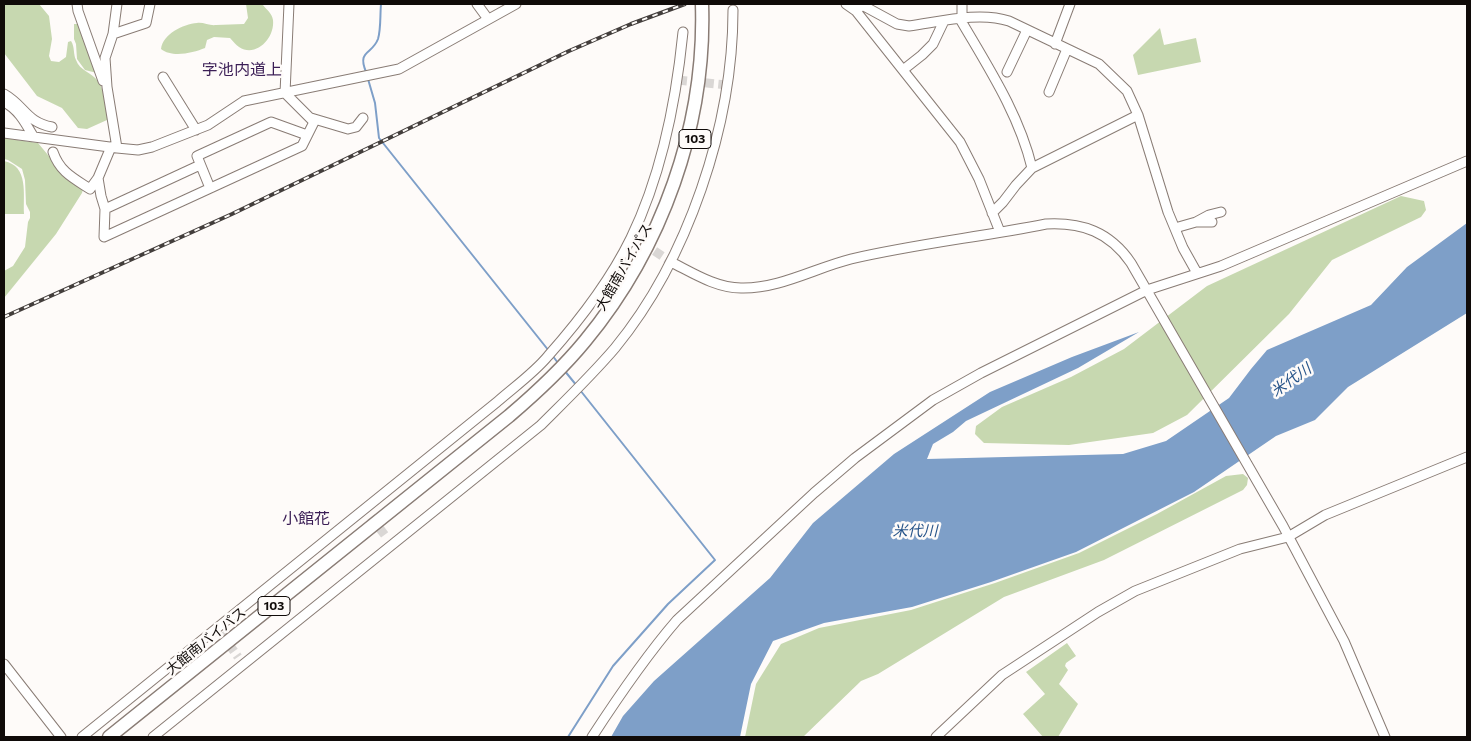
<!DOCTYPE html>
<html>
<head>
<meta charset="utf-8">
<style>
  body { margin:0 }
  #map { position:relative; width:1471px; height:741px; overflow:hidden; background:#fefbf9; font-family:Commissioner,sans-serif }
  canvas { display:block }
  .frame { position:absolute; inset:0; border:5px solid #100b09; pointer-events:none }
</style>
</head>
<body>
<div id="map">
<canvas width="1471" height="741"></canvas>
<div class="frame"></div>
</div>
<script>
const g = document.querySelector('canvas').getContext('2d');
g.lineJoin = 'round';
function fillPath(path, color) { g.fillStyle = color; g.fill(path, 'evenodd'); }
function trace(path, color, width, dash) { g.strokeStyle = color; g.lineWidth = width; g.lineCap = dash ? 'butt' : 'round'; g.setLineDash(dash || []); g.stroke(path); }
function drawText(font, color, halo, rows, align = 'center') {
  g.font = font + ' Commissioner,"Noto Sans JP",sans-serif'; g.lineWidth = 5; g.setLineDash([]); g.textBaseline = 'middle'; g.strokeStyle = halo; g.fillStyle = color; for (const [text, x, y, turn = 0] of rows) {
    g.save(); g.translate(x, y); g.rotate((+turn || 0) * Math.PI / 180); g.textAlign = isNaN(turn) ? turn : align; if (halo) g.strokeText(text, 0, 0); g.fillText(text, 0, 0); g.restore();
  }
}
const green = new Path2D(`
  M4,4H39L49,16L52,39L49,56L51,61L59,62L66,57L68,42L71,41C75,47 73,54 76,60C80,71 91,72 98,81C104,89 105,105 109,115L107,120L87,129L78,128L62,108L37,96L4,53Z
  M246,4H262C266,9 272,13 273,20C275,38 256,58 239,47C236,45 233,41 230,38L214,37L207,40L205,48C193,53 172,58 161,49C163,34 183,24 197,23C203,22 210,26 216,25C226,25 234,24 244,24L248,18Z
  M74,24H81L97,73L85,70L77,59L76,44L74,39Z
  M1160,28L1164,45L1196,38L1201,62L1138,75L1133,55Z
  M4,138L38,143L58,167L84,185L82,193L56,234L4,298V271L13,266L25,247L28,222L30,218V212L26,204L25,180L22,169L8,160L4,159Z
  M4,161C29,166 23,194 24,214H4Z
  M1401,196L1424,201L1426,210L1421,217L1332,260L1289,314L1187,415L1153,433L1069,445L984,443L975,434L976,426L1002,407L1071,377L1124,349L1207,286Z
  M1243,474L1248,478L1247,485L1243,490L1104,560L1004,597L878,674L861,681L803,737H745L756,684L781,644L819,628L911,610L995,583L1079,553L1157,514L1226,476Z
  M1067,643L1076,656L1066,663L1065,666L1068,670L1059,684L1078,704L1058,737H1043L1023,714L1045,694L1026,672Z`);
const water = new Path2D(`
  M1467,223V313L1348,387L1315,420L1276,436L1194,492L1076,552L991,582L912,607L824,623L773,641L751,684L740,737H611L623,716L654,681L770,578L813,523L894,454L990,392L1072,357L1139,332L1078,368L966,421L953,432L933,444L927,459L1123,454L1166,441L1229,398L1251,369L1267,350L1371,305L1407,267Z`);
const stream = new Path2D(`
  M366,72C357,50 372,55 378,39C381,29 380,15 381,4
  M368,79L375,103L379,138L549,351
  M552,355L558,363
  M564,370L577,386
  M568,737L613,666L668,604L715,560L580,390`);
const minorTunnel = new Path2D(`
  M678,80L727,85
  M631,238L650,248L671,262
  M371,517L387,538
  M221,633L238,657`);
const minor = new Path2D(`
  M77,4L78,11L103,81
  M117,4L113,34L105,58L107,87L117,148
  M477,4L488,19
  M846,4L856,11L960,142L979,179L1000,232
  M962,4V19
  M856,11L862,5L897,24L909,26C939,22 979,11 1009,21L1099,64L1127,91L1138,115L1168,212L1183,248L1197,273
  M960,19C988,67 1019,114 1032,168
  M113,34L146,23L150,4
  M1055,44L1070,4
  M903,70L922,55L933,44L944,21
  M1007,72L1027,30
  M163,77L196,130
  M1049,92L1067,49
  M285,93L289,4
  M4,94C25,106 26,122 52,127
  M4,102C18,109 25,122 33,136
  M311,118L348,129L356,127L363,118
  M4,133L117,148L138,150L152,147L208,125L244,101L399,69L516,4
  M53,152C60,172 73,178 90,189L98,178L111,147
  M98,178L101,196L105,209L104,237L302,146L314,122L285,93
  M210,188L197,156L271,122L307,135
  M105,209L200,165
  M992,213L1003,202L1016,185L1032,168L1138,115
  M1196,222L1209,215L1221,212
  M1175,228L1196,222H1212
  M671,262C693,273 716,288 741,288C779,289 815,268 851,259C915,244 981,237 1046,224C1082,222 1110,232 1131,263L1283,526L1344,641L1385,737
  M4,664L61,737
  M82,737L497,402C514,387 534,373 548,356C580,320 610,281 631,238C662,174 676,102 683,32
  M153,737L541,425C566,400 592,375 615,348C688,259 733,125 733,10
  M592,737C618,697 645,657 677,620L814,493L855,458L933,400L981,373L1147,290L1221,266L1467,161
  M936,737L1002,675L1098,612L1135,591L1240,549L1288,537L1325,515L1467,457`);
const highway = new Path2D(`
  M109,737L509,416C536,393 562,369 585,341C662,248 706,125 702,4`);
const rail = new Path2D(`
  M4,317L232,214L569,51L631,24L685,4`);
const shields = [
  [695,139,32],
  [274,606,32]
];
const shieldNames = [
  ["103",695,139],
  ["103",274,606]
];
const streetNames = [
  ["大館南バイパス",624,267,-60],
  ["大館南バイパス",206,641,-39]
];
const waterNames = [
  ["米代川",1291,380,-35],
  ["米代川",915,531]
];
const quarterNames = [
  ["字池内道上",242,70],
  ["小館花",306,519]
];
fillPath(green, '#c7d8b0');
fillPath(water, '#7e9fc8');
trace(stream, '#7e9fc8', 2);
trace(minorTunnel, '#dad7d5', 9, [9, 4.5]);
trace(minor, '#897c75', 11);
trace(highway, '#897c75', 15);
trace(minor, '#fff', 9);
trace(highway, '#fff', 12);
trace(rail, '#433e3c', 4);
trace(rail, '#fefbf9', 2, [5.5]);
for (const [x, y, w] of shields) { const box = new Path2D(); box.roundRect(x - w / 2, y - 9.5, w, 19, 4); g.fillStyle = '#fefbf9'; g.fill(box); trace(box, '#100b09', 1); }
drawText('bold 12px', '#100b09', null, shieldNames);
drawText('14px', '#100b09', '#fefbf9', streetNames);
drawText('italic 15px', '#28558a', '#fefbf9', waterNames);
drawText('16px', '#3b1e56', '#fefbf9', quarterNames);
</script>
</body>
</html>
